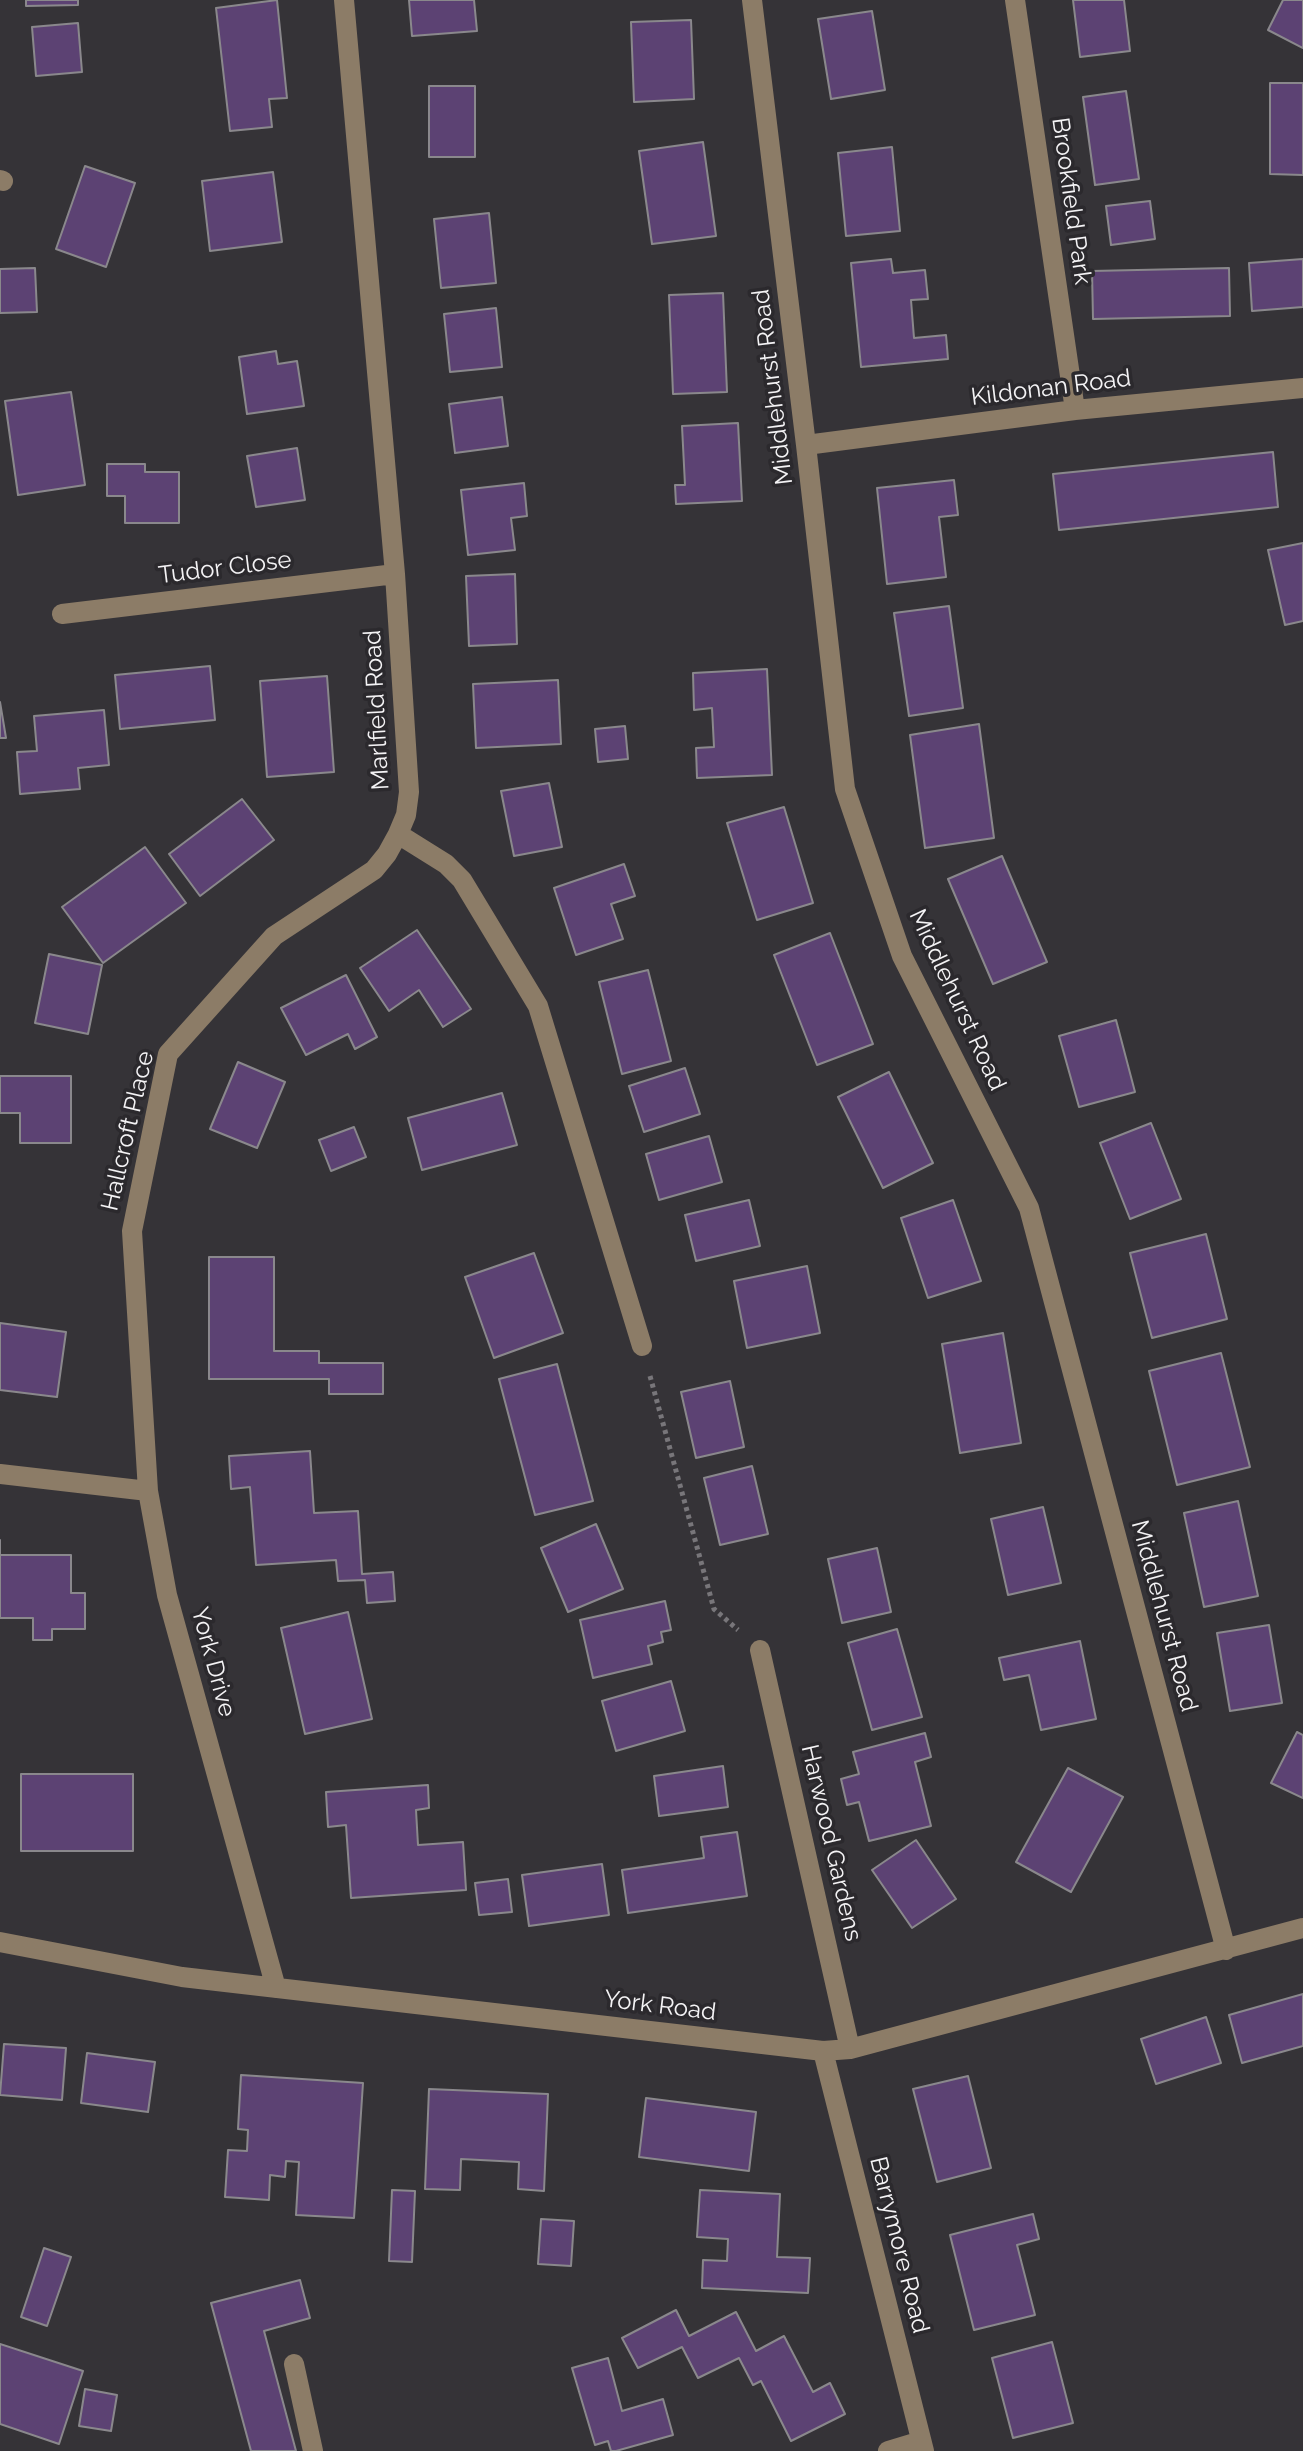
<!DOCTYPE html>
<html>
<head>
<meta charset="utf-8">
<style>
  body { margin:0 }
  canvas { display:block; background:#353337 }
</style>
</head>
<body>
<canvas width="1303" height="2451"></canvas>
<script>
const g = document.querySelector('canvas').getContext('2d');
g.lineJoin = 'round';
function fillPath(path, color) { g.fillStyle = color; g.fill(path, 'evenodd'); }
function trace(path, color, width, dash) { g.strokeStyle = color; g.lineWidth = width; g.lineCap = dash ? 'butt' : 'round'; g.setLineDash(dash || []); g.stroke(path); }
function drawText(font, color, halo, rows, align = 'center') {
  g.font = font + ' Raleway,sans-serif'; g.lineWidth = 7; g.setLineDash([]); g.textBaseline = 'middle'; g.strokeStyle = halo; g.fillStyle = color; for (const [text, x, y, turn = 0] of rows) {
    g.save(); g.translate(x, y); g.rotate((+turn || 0) * Math.PI / 180); g.textAlign = isNaN(turn) ? turn : align; if (halo) g.strokeText(text, 0, 0); g.fillText(text, 0, 0); g.restore();
  }
}
const building = new Path2D(`
  M26,0H78V5L26,6Z
  M277,0L287,98L269,99L272,127L230,131L216,8Z
  M409,0H474L477,31L412,36Z
  M1073,0H1124L1130,51L1080,57Z
  M1283,0H1303V48L1268,30Z
  M872,11L885,90L831,99L818,19Z
  M691,20L694,99L634,102L631,22Z
  M78,23L82,72L36,76L32,27Z
  M1270,83H1303V175L1270,174Z
  M429,86H475V157H429Z
  M1126,91L1139,179L1095,185L1083,97Z
  M703,142L716,236L652,244L639,151Z
  M892,147L900,231L846,236L838,153Z
  M85,166L135,183L106,267L56,249Z
  M273,172L282,242L210,251L202,181Z
  M1150,201L1155,239L1111,245L1106,206Z
  M489,213L496,283L441,288L434,219Z
  M891,259L893,273L925,270L928,299L911,300L914,338L946,335L948,359L861,367L851,263Z
  M1303,259V307L1252,311L1249,263Z
  M35,268L37,312L0,313V269Z
  M1229,268L1230,316L1093,319L1092,271Z
  M723,293L727,392L673,394L669,295Z
  M496,308L502,367L450,372L444,314Z
  M276,351L278,364L297,361L304,406L247,414L239,357Z
  M71,392L85,485L18,495L5,401Z
  M502,397L508,446L455,453L449,404Z
  M738,423L742,501L676,504L675,485H685L682,426Z
  M297,448L305,500L256,507L247,456Z
  M1273,452L1278,507L1059,530L1053,474Z
  M107,464H145V472H179V523H125V496H107Z
  M954,480L958,515L939,517L946,577L887,584L877,488Z
  M524,483L527,516L511,518L515,550L468,555L461,490Z
  M1303,543V621L1285,625L1268,550Z
  M515,574L517,644L469,646L466,576Z
  M949,606L963,708L909,716L894,613Z
  M210,666L215,720L120,729L115,675Z
  M767,669L772,775L697,778L696,748L714,747L712,708L694,710L693,673Z
  M327,676L334,772L267,777L260,681Z
  M558,680L561,744L476,748L473,684Z
  M0,702L6,738H0Z
  M104,710L109,765L78,768L80,789L20,794L17,752L37,751L34,716Z
  M979,724L994,838L925,848L910,735Z
  M625,726L628,759L598,762L595,729Z
  M549,783L562,847L514,856L501,791Z
  M242,799L274,840L200,896L169,854Z
  M784,807L813,903L757,920L727,823Z
  M145,847L186,903L103,963L62,907Z
  M1002,856L1047,962L993,984L948,879Z
  M624,864L635,896L611,904L623,939L576,955L554,888Z
  M417,930L471,1009L443,1027L419,990L389,1011L360,968Z
  M830,933L873,1044L817,1065L774,955Z
  M49,954L102,965L88,1034L35,1023Z
  M648,970L671,1061L622,1074L599,982Z
  M346,975L377,1037L355,1049L348,1034L306,1055L281,1008Z
  M1116,1020L1135,1092L1079,1107L1059,1036Z
  M238,1062L285,1082L257,1148L210,1129Z
  M685,1068L700,1114L644,1132L629,1086Z
  M889,1072L933,1163L883,1188L838,1097Z
  M0,1076H71V1143H20V1113H0Z
  M502,1093L517,1145L422,1170L408,1118Z
  M1151,1123L1181,1199L1130,1219L1100,1143Z
  M354,1127L366,1157L331,1171L319,1140Z
  M709,1136L722,1182L659,1200L646,1154Z
  M749,1200L760,1246L696,1261L685,1215Z
  M953,1200L981,1281L928,1298L901,1218Z
  M1206,1234L1227,1319L1152,1338L1130,1253Z
  M534,1253L563,1333L494,1358L465,1277Z
  M209,1257H274V1351H319V1363H383V1394H329V1379H209Z
  M807,1266L820,1333L747,1348L734,1281Z
  M0,1323L66,1332L57,1397L0,1390Z
  M1003,1333L1021,1443L960,1453L942,1344Z
  M1221,1353L1250,1467L1177,1485L1149,1371Z
  M557,1364L593,1501L535,1515L499,1379Z
  M730,1381L744,1447L696,1458L681,1392Z
  M310,1451L314,1513L358,1511L362,1574L393,1572L395,1601L367,1603L365,1580L338,1581L336,1560L256,1565L250,1487L231,1489L229,1456Z
  M752,1466L768,1534L720,1545L704,1478Z
  M1238,1501L1258,1596L1204,1607L1184,1513Z
  M1043,1507L1061,1583L1008,1595L991,1519Z
  M596,1524L623,1589L568,1612L541,1548Z
  M0,1540V1555H71V1593H85V1629H52V1640H33V1618H0Z
  M877,1548L891,1612L842,1623L828,1559Z
  M665,1601L671,1630L661,1632L663,1642L648,1646L652,1664L593,1678L580,1620Z
  M348,1612L372,1719L305,1734L281,1628Z
  M1269,1625L1282,1703L1230,1711L1217,1633Z
  M897,1629L922,1717L872,1730L848,1643Z
  M1080,1641L1096,1719L1041,1730L1029,1675L1004,1680L999,1658Z
  M671,1681L685,1731L616,1751L602,1701Z
  M1297,1732L1303,1735V1798L1271,1783Z
  M925,1733L931,1757L915,1762L931,1826L869,1841L859,1802L847,1805L841,1779L859,1774L853,1752Z
  M723,1766L728,1807L659,1816L654,1776Z
  M1068,1768L1123,1797L1071,1892L1016,1862Z
  M21,1774H133V1851H21Z
  M428,1785L429,1808L416,1810L418,1845L463,1842L466,1890L351,1898L346,1825L328,1827L326,1792Z
  M737,1832L747,1896L628,1913L622,1870L704,1858L701,1837Z
  M916,1840L956,1899L912,1928L872,1870Z
  M602,1864L609,1915L529,1926L522,1875Z
  M508,1879L512,1912L479,1915L475,1883Z
  M1303,1994V2046L1242,2063L1229,2015Z
  M1206,2017L1221,2063L1156,2084L1141,2039Z
  M4,2044L66,2048L62,2100L0,2095Z
  M87,2053L155,2062L148,2112L81,2103Z
  M241,2075L363,2083L354,2218L296,2215L299,2162L286,2161L285,2177L270,2175L269,2200L225,2197L228,2150L247,2151L248,2130L238,2129Z
  M968,2076L991,2168L937,2182L913,2089Z
  M429,2089L548,2094L544,2191L518,2189L519,2162L461,2159L460,2190L425,2189Z
  M646,2098L756,2112L749,2171L639,2157Z
  M392,2190L415,2191L412,2262L389,2261Z
  M700,2190L780,2194L777,2257L810,2258L808,2293L702,2288L703,2260L727,2261L728,2239L697,2237Z
  M1033,2214L1039,2239L1017,2245L1035,2315L974,2330L950,2235Z
  M541,2219L574,2221L571,2266L538,2264Z
  M44,2248L71,2257L47,2326L21,2317Z
  M300,2280L310,2318L264,2331L296,2451H251L211,2303Z
  M676,2310L689,2336L736,2312L756,2351L784,2336L813,2392L830,2383L845,2414L791,2441L761,2381L753,2385L739,2358L698,2378L682,2347L638,2368L622,2338Z
  M1052,2342L1073,2423L1013,2438L992,2358Z
  M0,2344L83,2371L59,2444L0,2424Z
  M608,2358L622,2411L663,2399L673,2435L616,2451H611L608,2441L595,2445L572,2368Z
  M85,2389L117,2395L111,2431L79,2426Z`);
const path = new Path2D(`
  M650,1376L714,1609L738,1630`);
const minor = new Path2D(`
  M344,0L395,574L409,792L406,815L398,834L446,864L462,880L538,1006L642,1346
  M752,0L806,445L845,789L902,956L1029,1208L1226,1950
  M1015,0L1075,410
  M0,180L3,181
  M806,445L1075,410L1303,388
  M62,614L395,574
  M0,1474L148,1491L167,1595L276,1988
  M148,1491L132,1231L168,1054L274,936L374,870L387,854L398,834
  M760,1650L850,2049
  M0,1942L182,1977L823,2051L850,2049L1303,1928
  M823,2051L924,2451
  M294,2364L313,2451
  M888,2451L921,2441`);
const streetNames = [
  ["Brookfield Park",1071,201,82],
  ["Middlehurst Road",773,387,-97],
  ["Kildonan Road",1051,388,-7],
  ["Tudor Close",225,568,-7],
  ["Marlfield Road",377,710,-93],
  ["Middlehurst Road",957,1000,65],
  ["Hallcroft Place",128,1131,-77],
  ["Middlehurst Road",1164,1616,75],
  ["York Drive",213,1662,75],
  ["Harwood Gardens",831,1843,77],
  ["York Road",660,2006,7],
  ["Barrymore Road",899,2245,76]
];
fillPath(building, '#5c4273');
trace(building, '#8a888c', 2);
trace(path, '#78767a', 5, [4, 4]);
trace(minor, '#8c7c67', 20);
drawText('24px', '#f4f3f5', '#2b292d', streetNames);
</script>
</body>
</html>
